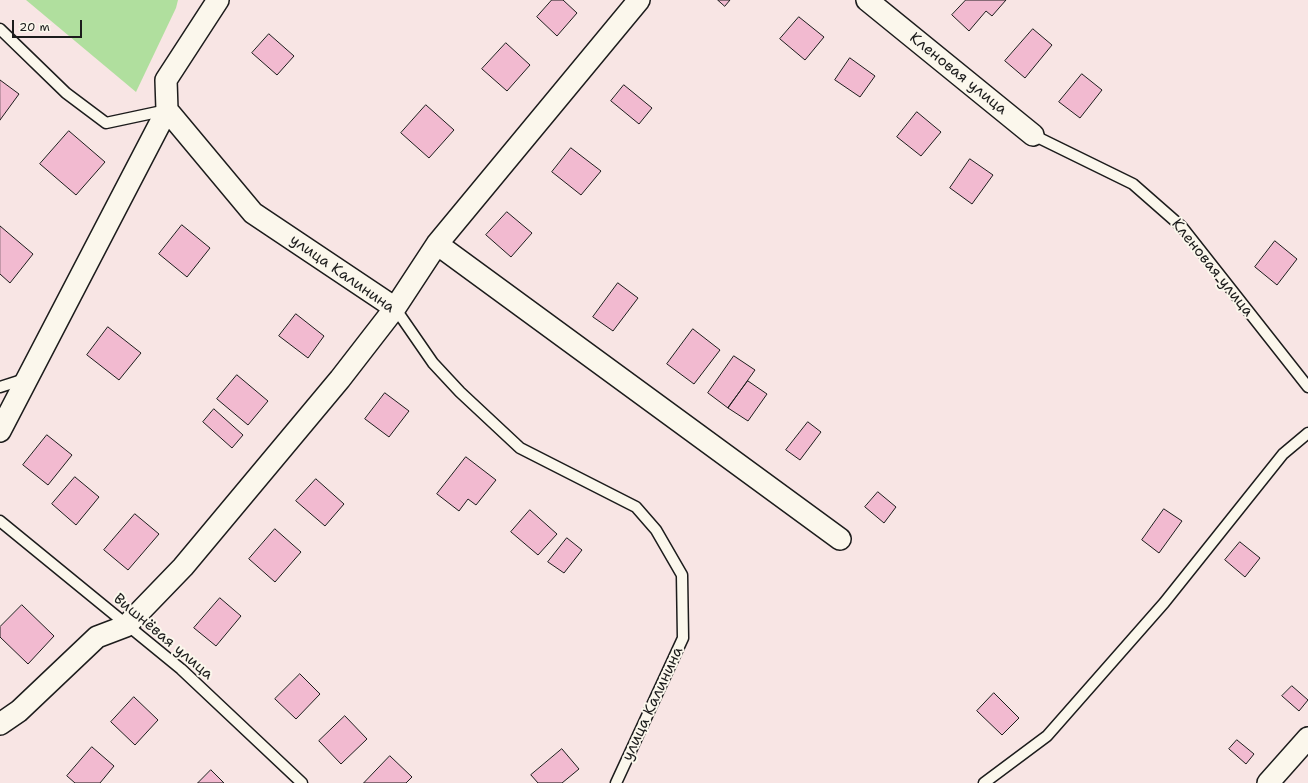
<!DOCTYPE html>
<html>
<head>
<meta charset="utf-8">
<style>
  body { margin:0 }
  #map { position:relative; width:1308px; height:783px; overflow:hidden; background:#f8e5e4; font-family:"Shantell Sans",sans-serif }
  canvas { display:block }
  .scale { position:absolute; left:12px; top:20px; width:70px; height:18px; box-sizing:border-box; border:2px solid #1c1c1c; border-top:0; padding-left:5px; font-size:12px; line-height:14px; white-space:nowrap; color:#1c1c1c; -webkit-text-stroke:3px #fbf7ec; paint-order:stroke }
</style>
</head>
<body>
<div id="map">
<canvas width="1308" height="783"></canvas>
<div class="scale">20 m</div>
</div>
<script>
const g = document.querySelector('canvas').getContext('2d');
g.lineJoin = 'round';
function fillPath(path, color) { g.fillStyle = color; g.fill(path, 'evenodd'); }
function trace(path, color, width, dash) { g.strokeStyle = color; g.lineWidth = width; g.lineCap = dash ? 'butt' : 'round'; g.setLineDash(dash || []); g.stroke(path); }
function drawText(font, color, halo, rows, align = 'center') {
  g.font = font + ' "Shantell Sans",sans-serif'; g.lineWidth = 4; g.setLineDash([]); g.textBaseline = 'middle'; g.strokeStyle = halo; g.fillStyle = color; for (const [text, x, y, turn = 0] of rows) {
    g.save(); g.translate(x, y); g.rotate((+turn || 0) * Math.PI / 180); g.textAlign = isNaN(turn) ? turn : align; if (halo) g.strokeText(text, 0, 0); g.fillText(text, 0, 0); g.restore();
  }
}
const green = new Path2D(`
  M26,0H178L176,8L136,92Z`);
const building = new Path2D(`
  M552,0H563L577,13L557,36L537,17Z
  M718,0H730L725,6Z
  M966,0H1006L992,16L986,11L969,31L952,15Z
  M799,17L824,37L805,60L780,39Z
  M1033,29L1052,45L1025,78L1005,61Z
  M269,34L294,56L277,75L252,53Z
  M506,43L530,65L507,91L482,69Z
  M850,58L875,76L860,97L835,80Z
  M1082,74L1102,90L1080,118L1059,102Z
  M0,80L19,94L0,120Z
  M624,85L652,108L639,124L611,101Z
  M426,105L454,130L429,158L401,133Z
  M917,112L941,132L921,156L897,137Z
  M69,131L105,162L76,195L40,164Z
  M571,148L601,171L581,195L552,172Z
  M970,159L993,175L972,204L950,188Z
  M507,212L532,233L511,257L486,235Z
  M182,225L210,248L187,277L159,254Z
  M0,226L33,254L10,283L0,274Z
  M1275,241L1297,259L1277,285L1255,267Z
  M618,283L638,298L613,331L593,317Z
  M296,314L324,336L308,358L279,336Z
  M108,327L141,353L119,380L87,355Z
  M693,329L720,350L694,384L667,364Z
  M734,356L755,370L728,408L708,393Z
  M237,375L268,401L248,425L217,399Z
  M748,381L767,394L748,421L728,408Z
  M385,393L409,411L389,437L365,419Z
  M214,409L243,435L232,448L203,422Z
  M808,422L821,432L800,460L786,450Z
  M47,435L72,455L48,485L23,465Z
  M466,457L496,480L476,505L468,499L459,511L437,494Z
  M75,477L99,497L76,525L52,504Z
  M316,479L344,504L325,526L296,501Z
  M878,492L896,507L884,523L865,507Z
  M1164,509L1182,521L1159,553L1142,540Z
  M530,510L557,534L538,555L511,532Z
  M135,514L159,534L128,570L104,550Z
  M275,529L301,552L275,582L249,559Z
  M567,538L582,550L564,573L548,562Z
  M1240,542L1260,558L1245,577L1225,560Z
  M220,598L241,616L216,646L194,628Z
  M22,605L54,636L28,664L0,637V627Z
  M300,674L320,694L296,719L275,699Z
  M1292,686L1308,700L1299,711L1282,696Z
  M994,693L1019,718L1002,735L977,711Z
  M134,697L158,720L135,745L111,722Z
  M345,716L367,739L341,764L319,741Z
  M1237,740L1254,754L1246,764L1229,749Z
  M92,747L114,766L100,783H75L67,776Z
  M562,749L579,769L562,783H538L531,775Z
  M390,756L412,777L406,783H364Z
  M211,770L224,783H198Z`);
const lane = new Path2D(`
  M0,29L66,93L106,123L167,110
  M1033,135L1133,184L1182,227L1308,387
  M395,308L433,363L460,392L520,448L636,507L656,530L682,575L683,638L616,783
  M0,387L25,379
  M0,521L181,669L302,783
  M984,783L1047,736L1164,603L1283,454L1308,433`);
const street = new Path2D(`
  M867,0L1033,135
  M167,110L253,213L395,308
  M437,244L840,539
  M0,431L167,110L166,80L218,0
  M0,724L19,711L97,637L126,626L183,567L340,379L395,308L437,244L639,0
  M1268,783L1308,738`);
const streetNames = [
  ["Кленовая улица",958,74,39],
  ["Кленовая улица",1212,268,51],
  ["улица Калинина",342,274,35],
  ["Вишнёвая улица",163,637,40],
  ["улица Калинина",653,704,-65]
];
fillPath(green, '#b0df9e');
fillPath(building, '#f2bad0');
trace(building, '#1c1c1c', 1);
trace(lane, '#1c1c1c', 13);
trace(street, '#1c1c1c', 24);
trace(lane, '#fbf7ec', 10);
trace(street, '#fbf7ec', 21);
drawText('15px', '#1c1c1c', '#fbf7ec', streetNames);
</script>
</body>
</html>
